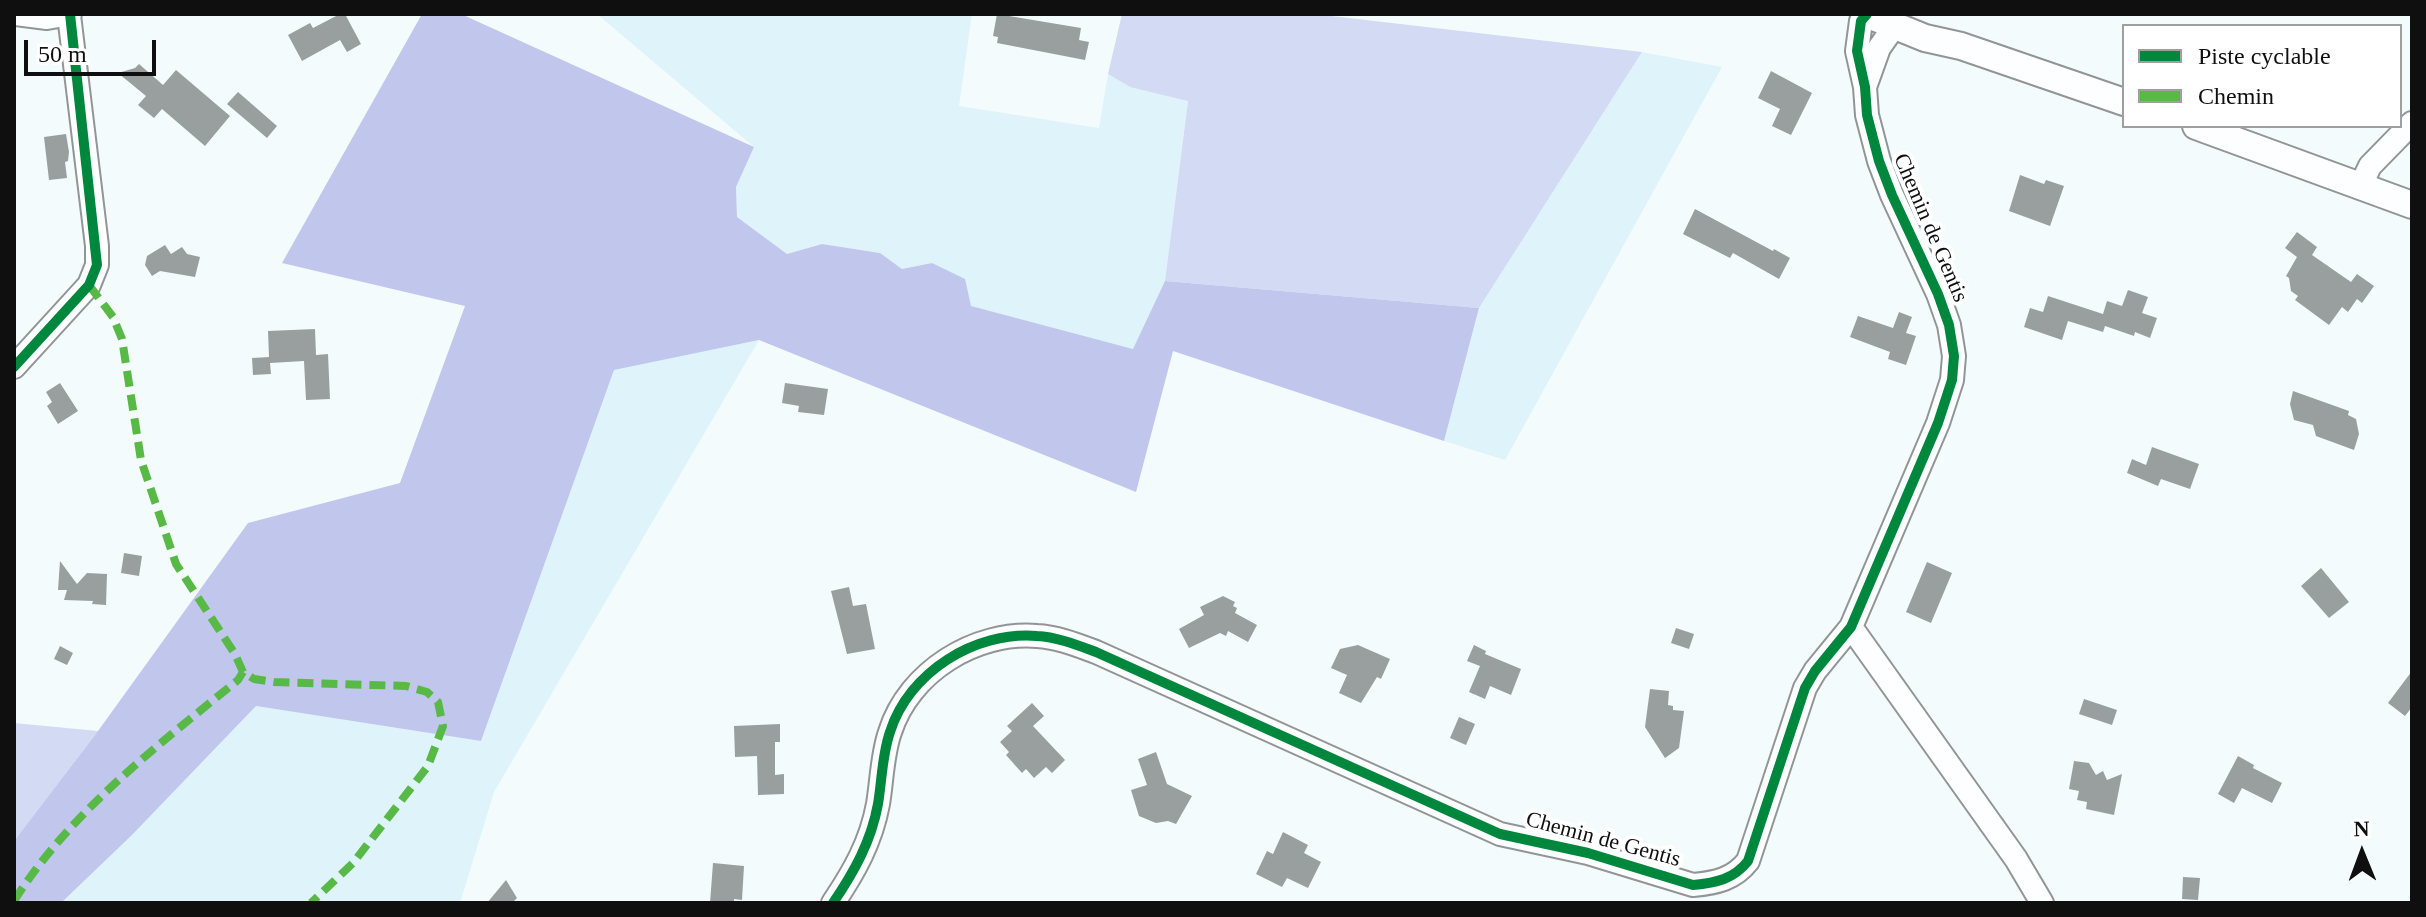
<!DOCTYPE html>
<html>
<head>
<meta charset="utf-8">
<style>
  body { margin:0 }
  #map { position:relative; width:2426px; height:917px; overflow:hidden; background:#f4fbfc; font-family:Georgia,serif }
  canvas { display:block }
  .frame { position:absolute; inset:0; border:16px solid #0f0f0f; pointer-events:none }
  .legend { position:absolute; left:2122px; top:24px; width:280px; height:104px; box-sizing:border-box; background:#fff; border:2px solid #9f9f9f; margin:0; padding:10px 14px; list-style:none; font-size:24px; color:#0f0f0f }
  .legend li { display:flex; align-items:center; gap:16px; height:40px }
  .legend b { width:40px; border:2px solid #9f9f9f }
  .north { position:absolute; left:2322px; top:813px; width:80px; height:80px; -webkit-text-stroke:6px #fff; paint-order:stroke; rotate:359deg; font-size:22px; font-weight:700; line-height:32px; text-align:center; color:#0f0f0f }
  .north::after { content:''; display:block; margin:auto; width:28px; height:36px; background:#0f0f0f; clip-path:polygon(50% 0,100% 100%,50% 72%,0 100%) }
  .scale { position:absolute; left:24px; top:40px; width:132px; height:36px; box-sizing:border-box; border:4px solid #0f0f0f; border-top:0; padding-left:10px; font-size:24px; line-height:28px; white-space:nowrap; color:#0f0f0f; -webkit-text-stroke:6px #fff; paint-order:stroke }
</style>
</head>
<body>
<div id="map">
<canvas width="2426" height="917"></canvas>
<div class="frame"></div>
<ul class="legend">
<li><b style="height:10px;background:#00873e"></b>Piste cyclable</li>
<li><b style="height:10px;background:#58b947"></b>Chemin</li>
</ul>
<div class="north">N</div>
<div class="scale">50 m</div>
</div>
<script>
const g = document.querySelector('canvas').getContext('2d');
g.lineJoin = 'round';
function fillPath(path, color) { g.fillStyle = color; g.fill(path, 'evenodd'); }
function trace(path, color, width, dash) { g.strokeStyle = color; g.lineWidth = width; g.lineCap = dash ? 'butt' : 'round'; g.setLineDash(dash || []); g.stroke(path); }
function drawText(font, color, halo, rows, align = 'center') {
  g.font = font + ' Georgia,serif'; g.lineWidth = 8; g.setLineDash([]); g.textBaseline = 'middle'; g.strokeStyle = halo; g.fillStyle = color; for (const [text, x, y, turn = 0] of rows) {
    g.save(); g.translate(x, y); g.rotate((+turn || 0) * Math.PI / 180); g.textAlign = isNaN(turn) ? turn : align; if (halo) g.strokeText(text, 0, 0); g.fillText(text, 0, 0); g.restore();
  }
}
const farmland = new Path2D(`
  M597,14H972L959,106L1099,128L1108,74L1130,87L1188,100L1165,281L1133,349L970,306L932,263L902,269L880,253L822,244L787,254L737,217L736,187L754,147Z
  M1642,52L1722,67L1505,460L1444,441L1479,308Z
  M759,340L494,792L460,903H61L132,835L256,706L481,741L614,370Z`);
const green = new Path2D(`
  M1122,14H1314L1642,52L1479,308L1165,281L1188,101L1130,87L1108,74Z
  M14,723L98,731L14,841Z`);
const forest = new Path2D(`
  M422,14H461L754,147L736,187L737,217L787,254L822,244L880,253L902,269L932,263L965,279L971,306L1133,349L1165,281L1479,308L1444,441L1173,351L1136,492L759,340L614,370L481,741L256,706L132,835L61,903H14V841L98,731L248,523L400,483L465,306L282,263Z`);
const building = new Path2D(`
  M340,14H345L361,44L347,52L340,40L302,61L288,35L310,23L313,28Z
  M997,14L1081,28L1079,40L1089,42L1085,60L997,43L998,37L993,36Z
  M139,64L163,85L176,70L230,116L205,146L162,109L154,118L138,105L146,96L118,73L135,68Z
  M1771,71L1812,93L1791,135L1772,126L1780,109L1758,98Z
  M238,92L277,126L267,138L227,104Z
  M66,134L69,152L68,161L65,162L67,178L49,180L44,137Z
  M2020,175L2044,184L2046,180L2064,186L2050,226L2009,211Z
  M1695,209L1773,251L1774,249L1790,258L1779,279L1733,253L1730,258L1683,234Z
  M2297,232L2317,247L2312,255L2351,282L2357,274L2374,286L2362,303L2357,299L2348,312L2342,307L2329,325L2295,300L2298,296L2291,291L2289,278L2286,276L2297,257L2285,248Z
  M165,245L171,254L182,247L187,254L200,257L195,277L160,271L152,276L145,265L147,256Z
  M2128,290L2148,297L2142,313L2157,318L2150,338L2135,332L2134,336L2105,326L2103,332L2068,321L2062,340L2024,327L2030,308L2043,312L2048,296L2103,314L2107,301L2122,306Z
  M1899,312L1912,317L1906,333L1916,336L1906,365L1888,359L1890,352L1850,337L1858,316L1893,328Z
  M315,329L316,355L328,354L330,399L306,400L304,361L270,363L271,374L253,375L252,358L269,357L268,331Z
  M60,383L78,411L58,424L47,406L52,402L46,392Z
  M785,383L828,389L824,415L798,412L799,406L782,403Z
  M2293,391L2349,411L2348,415L2356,419L2359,434L2354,450L2316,436L2313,425L2294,420L2290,404Z
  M2152,447L2199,464L2190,489L2161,479L2158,486L2127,473L2132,459L2146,465Z
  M124,553L142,556L139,576L121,573Z
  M60,561L77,584L87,573L107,574L106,605L92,604L93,601L64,600L67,590H58Z
  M1927,562L1952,573L1931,623L1906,612Z
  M2321,568L2349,602L2329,618L2301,586Z
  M849,587L853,606L866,604L875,649L847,654L831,591Z
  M1223,596L1235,602L1233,606L1237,608L1235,613L1257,625L1248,642L1228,631L1226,636L1220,633L1189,648L1179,629L1204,615L1200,607Z
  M1676,628L1694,634L1689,649L1671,643Z
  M1358,645L1390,659L1381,679L1377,677L1361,703L1339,693L1347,675L1331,668L1340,649Z
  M1474,645L1486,651L1485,654L1521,669L1511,695L1490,686L1485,699L1469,692L1480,666L1467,661Z
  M60,646L73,653L67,665L54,659Z
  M2412,671V707L2405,716L2388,703Z
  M1650,689L1669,691L1668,705L1673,706V710L1684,711L1679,748L1665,758L1645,727Z
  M2084,699L2117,710L2112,725L2079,714Z
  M1032,703L1044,716L1033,726L1065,760L1052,773L1046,767L1034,778L1026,769L1022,773L1006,755L1009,752L1000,742L1012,731L1007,726Z
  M1459,717L1475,724L1466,745L1450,738Z
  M780,724V742H775V775L784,774V794L758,795L757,756L735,757L734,726Z
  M1156,752L1167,784L1192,796L1176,824L1168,821L1156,823L1139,816L1131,790L1147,785L1138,759Z
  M2238,756L2254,765L2253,768L2282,783L2272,803L2242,788L2234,803L2218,794Z
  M2074,761L2089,763L2096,775L2103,771L2107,780L2122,774L2114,815L2086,809L2087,802L2077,800L2079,791L2069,789Z
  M1283,832L1308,845L1304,853L1321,862L1308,888L1287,878L1282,887L1256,874L1267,851L1273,854Z
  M713,863L744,866L742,900L734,899V903H710Z
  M2183,877L2200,878L2198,900L2182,899Z
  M506,880L517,898L512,903H487Z`);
const minor = new Path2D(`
  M16,14L47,18L70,14
  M1865,87L1879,48L1891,31L1893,26L1888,14
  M2361,185L2370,166L2412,123
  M14,367L89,285L97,265V246L69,15
  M1851,627L2016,859L2042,903
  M833,903C854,872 871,842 878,804C882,780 882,755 890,732C909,672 975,631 1037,636C1057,637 1077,645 1096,652L1500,834L1588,853L1693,885C1716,883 1734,879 1748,861L1805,688L1815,671L1851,627L1938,423L1952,380L1954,356L1949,325L1938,294L1892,195L1879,161L1867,115L1865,87L1857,51L1861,21L1867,14`);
const tertiary = new Path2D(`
  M1866,14L1925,38L1961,46L2124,102
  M2196,126L2412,205`);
const quiet = new Path2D(`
  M89,285L113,317L122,339L141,460L176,564L235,654L243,672L254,679L274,682L406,686L427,692L438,702L443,726L428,766L353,863L311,903
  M14,901C70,812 157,746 238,680L243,672`);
const cycleway = new Path2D(`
  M14,367L89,285L97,265L70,14
  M833,903C854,872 871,842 878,804C882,780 882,755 890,732C909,672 975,631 1037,636C1057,637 1077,645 1096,652L1500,834L1588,853L1693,885C1716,883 1734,879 1748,861L1805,688L1815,671L1851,627L1938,423L1952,380L1954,356L1949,325L1938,294L1892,195L1879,161L1867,115L1865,87L1857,51L1861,21L1867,14`);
const streetNames = [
  ["Chemin de Gentis",1930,228,67],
  ["Chemin de Gentis",1603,840,15]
];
fillPath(farmland, '#dff3fa');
fillPath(green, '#d2daf4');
fillPath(forest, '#c0c6ec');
fillPath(building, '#999f9f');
trace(minor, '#929596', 26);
trace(tertiary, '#929596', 30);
trace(minor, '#fdfeff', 22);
trace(tertiary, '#fdfeff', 26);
trace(quiet, '#58b947', 8, [16, 8]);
trace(cycleway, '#00873e', 10);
drawText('22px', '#0f0f0f', '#fff', streetNames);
</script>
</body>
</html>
